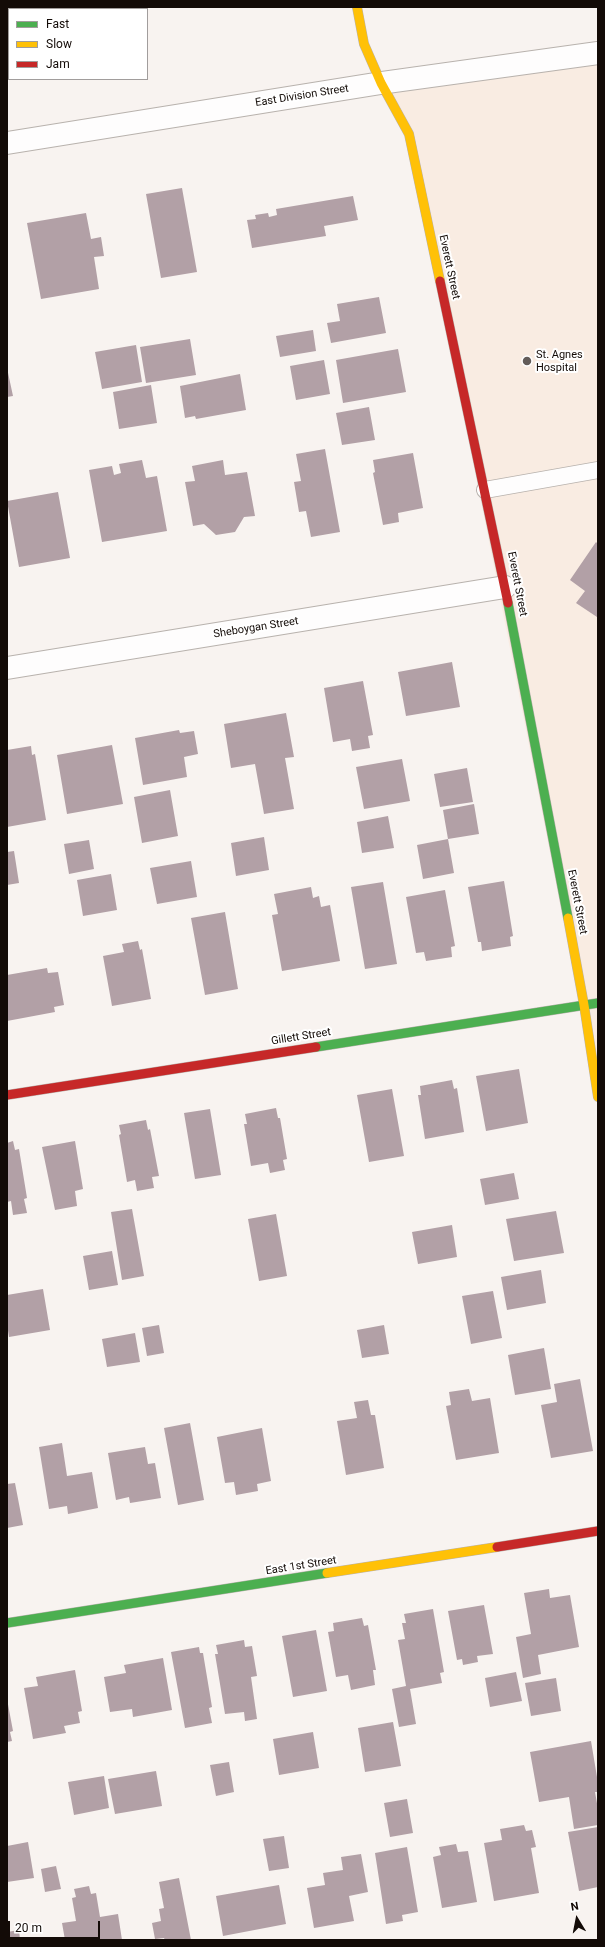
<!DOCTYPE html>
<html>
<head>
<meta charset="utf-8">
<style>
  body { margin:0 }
  #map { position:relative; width:605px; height:1947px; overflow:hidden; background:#f8f3f0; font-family:Roboto,sans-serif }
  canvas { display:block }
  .frame { position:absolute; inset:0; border:8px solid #130b07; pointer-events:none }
  .legend { position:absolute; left:8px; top:8px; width:140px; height:72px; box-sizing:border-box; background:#fff; border:1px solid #a19d9c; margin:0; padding:5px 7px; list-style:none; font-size:12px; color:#130b07 }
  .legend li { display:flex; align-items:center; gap:8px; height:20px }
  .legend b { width:20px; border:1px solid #a19d9c }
  .north { position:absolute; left:557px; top:1899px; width:40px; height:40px; -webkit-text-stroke:3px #fff; paint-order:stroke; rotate:350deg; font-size:11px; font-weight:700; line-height:16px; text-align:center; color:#130b07 }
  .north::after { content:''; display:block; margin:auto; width:14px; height:18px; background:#130b07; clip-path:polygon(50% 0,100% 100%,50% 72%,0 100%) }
  .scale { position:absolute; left:8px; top:1921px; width:92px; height:18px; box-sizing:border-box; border:2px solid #130b07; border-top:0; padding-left:5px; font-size:12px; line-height:14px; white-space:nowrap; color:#130b07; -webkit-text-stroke:3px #fff; paint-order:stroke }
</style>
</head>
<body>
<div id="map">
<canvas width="605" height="1947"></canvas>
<div class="frame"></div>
<ul class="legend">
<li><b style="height:5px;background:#4caf50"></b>Fast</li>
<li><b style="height:5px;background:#ffc107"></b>Slow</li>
<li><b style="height:5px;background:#c62828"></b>Jam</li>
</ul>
<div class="north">N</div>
<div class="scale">20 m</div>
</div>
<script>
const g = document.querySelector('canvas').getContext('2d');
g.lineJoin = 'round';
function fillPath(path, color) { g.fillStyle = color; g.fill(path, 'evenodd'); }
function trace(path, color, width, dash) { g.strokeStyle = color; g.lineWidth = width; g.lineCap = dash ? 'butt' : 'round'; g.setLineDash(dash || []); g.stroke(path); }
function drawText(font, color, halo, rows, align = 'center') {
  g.font = font + ' Roboto,sans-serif'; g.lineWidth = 4; g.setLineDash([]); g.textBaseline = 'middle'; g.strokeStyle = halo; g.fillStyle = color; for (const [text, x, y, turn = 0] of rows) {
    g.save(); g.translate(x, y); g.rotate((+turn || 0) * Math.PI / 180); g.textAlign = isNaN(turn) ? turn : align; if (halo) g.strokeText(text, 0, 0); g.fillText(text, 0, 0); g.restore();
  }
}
const medical = new Path2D(`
  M598,53V1097L409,134L381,83Z`);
const building = new Path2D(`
  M7,7H28V9H9V16H7Z
  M53,7H92V9H53Z
  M182,188L197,272L161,278L146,194Z
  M353,196L358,220L324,226L326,236L252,248L247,220L256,219L255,215L268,213L269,217L277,215L276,209Z
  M86,213L91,239L101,237L104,256L94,257L99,289L41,299L27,223Z
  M379,297L386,333L331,343L327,323L340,321L337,304Z
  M313,330L316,351L280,357L276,336Z
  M190,339L196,375L146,383L140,347Z
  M136,345L142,382L102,389L95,352Z
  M398,349L406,392L343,403L336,360Z
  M324,360L330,394L296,400L290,366Z
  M7,368L13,396L7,397Z
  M240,374L246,410L196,419L195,416L185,418L180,386Z
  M151,385L157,423L119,429L113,392Z
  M369,407L375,440L342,445L336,413Z
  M325,449L340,532L311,537L306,511L299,512L294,482L301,481L296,454Z
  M413,453L423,508L398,513L399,522L383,525L373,473L375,472L373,460Z
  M142,460L146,478L157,476L167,531L102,542L89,470L112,466L114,475L121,473L119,464Z
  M223,460L225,475L247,472L255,516L244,517L235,532L216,535L204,524L193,526L185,482L195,481L192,466Z
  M58,492L70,558L19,567L7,501Z
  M596,542L598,544L597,617L576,603L585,591L570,580Z
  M452,662L460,707L406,716L398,672Z
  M363,681L373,735L368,736L370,748L352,751L350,739L333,742L324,688Z
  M286,713L294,757L285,758L294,809L264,814L255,764L231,768L224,724Z
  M179,730L180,733L194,731L198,754L184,757L187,777L143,785L135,738Z
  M112,745L123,804L67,814L57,755Z
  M31,746L32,755L35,754L46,820L7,827V750Z
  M402,759L410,801L364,809L356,767Z
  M467,768L473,802L440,807L434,774Z
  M170,790L178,836L142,843L134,797Z
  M474,804L479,834L448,839L454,873L423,879L417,845L448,839L443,810Z
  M388,816L394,848L362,853L357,822Z
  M264,837L269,870L236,876L231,843Z
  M89,840L94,869L69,874L64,844Z
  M14,851L19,883L7,885V852Z
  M191,861L197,897L157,904L150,868Z
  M111,874L117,910L83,916L77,880Z
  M504,881L513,936L510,937L511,946L482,951L481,942H478L468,887Z
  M383,882L397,964L365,969L351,887Z
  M311,887L313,898L319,896L321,907L330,905L340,961L282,971L272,915L278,914L274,894Z
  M445,890L455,946L451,947L452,957L426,961L424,952L416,953L406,897Z
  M225,912L238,989L205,995L191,918Z
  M138,941L140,950L142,949L151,999L112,1006L103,956L124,952L122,944Z
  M47,968L48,973L58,972L64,1005L54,1007L55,1012L7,1021V975Z
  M519,1069L528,1123L486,1131L476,1076Z
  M452,1080L454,1089L457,1088L464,1132L425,1139L418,1095H421L420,1086Z
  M392,1089L404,1156L369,1162L357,1095Z
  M276,1108L278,1118H280L287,1159L283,1160L285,1170L270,1173L268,1163L251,1166L244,1124H247L245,1114Z
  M210,1109L221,1175L195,1179L184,1113Z
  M146,1120L148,1130L150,1129L159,1176L152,1177L154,1188L137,1191L135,1180L127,1182L119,1135L121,1134L119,1125Z
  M13,1141L15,1150L19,1149L27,1198L24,1199L27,1213L13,1215L11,1201L7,1202V1143Z
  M75,1141L83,1189L75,1191L77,1206L55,1210L42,1147Z
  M514,1173L519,1199L485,1205L480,1179Z
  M132,1209L144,1276L122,1280L111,1212Z
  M556,1211L564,1253L514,1261L506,1219Z
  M276,1214L287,1276L259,1281L248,1219Z
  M452,1225L457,1257L418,1264L412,1232Z
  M112,1251L118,1285L89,1290L83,1256Z
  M541,1270L546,1303L507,1310L501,1277Z
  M43,1289L50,1330L9,1337L7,1324V1295Z
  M493,1291L502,1338L471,1344L462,1296Z
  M159,1325L164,1353L147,1356L142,1328Z
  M384,1325L389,1354L362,1358L357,1330Z
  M135,1333L140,1362L107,1367L102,1339Z
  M544,1348L551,1389L515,1395L508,1355Z
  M580,1379L593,1451L551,1458L541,1405L557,1402L554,1384Z
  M469,1389L472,1401L490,1398L499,1453L456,1460L446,1406L451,1405L449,1392Z
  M368,1400L371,1415H375L384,1468L346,1475L337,1421L357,1418L354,1402Z
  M190,1423L204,1500L178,1505L164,1428Z
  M262,1428L271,1481L257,1484L258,1491L236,1495L234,1482L225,1483L217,1437Z
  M62,1443L67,1476L92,1472L98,1508L68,1514L67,1506L49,1509L39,1447Z
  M145,1447L148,1464L155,1463L161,1498L130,1503L129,1497L116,1500L108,1453Z
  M15,1483L23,1525L7,1528V1484Z
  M549,1589L550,1598L570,1595L579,1647L538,1655L541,1674L523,1678L516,1637L531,1634L524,1593Z
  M484,1605L493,1654L477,1656L478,1662L463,1665L462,1659L457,1660L448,1611Z
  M433,1609L444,1672L440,1673L442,1683L410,1689L416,1724L399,1727L392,1689L406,1686L398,1640L405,1639L402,1623H406L404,1614Z
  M362,1618L364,1626L368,1625L376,1670H373L375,1685L351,1690L348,1675L336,1677L328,1632L334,1631L333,1623Z
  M316,1630L327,1691L293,1697L282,1636Z
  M244,1640L245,1647L252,1646L257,1676L251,1677L257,1719L245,1721L244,1712L225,1714L215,1654H218L216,1645Z
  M199,1647L200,1653H203L212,1707L209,1708L212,1723L185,1728L171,1652Z
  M163,1658L172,1710L133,1717L132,1709L110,1712L104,1677L126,1673L124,1665Z
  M75,1670L82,1711L78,1712L80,1723L64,1726L66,1733L33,1739L24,1688L38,1686L36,1677Z
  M516,1672L522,1701L490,1707L485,1678Z
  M556,1678L561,1711L531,1716L525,1683Z
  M7,1699L13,1731L10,1732L12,1741L7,1742Z
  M393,1722L401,1766L365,1772L358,1728Z
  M313,1732L319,1768L279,1775L273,1739Z
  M591,1741L598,1783V1792H595L598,1809V1825L574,1829L569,1797L539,1802L530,1752Z
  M229,1762L234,1792L216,1796L210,1765Z
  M156,1771L162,1806L115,1814L108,1779Z
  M104,1776L109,1808L74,1815L68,1782Z
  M407,1799L413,1833L390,1837L384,1803Z
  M524,1825L526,1831L532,1830L536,1847L531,1848L539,1893L494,1901L484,1843L502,1840L500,1829Z
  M598,1827V1887L579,1891L568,1832Z
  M284,1836L289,1868L269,1871L263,1839Z
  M28,1842L34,1878L7,1882V1846Z
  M456,1844L458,1852L468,1851L477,1902L442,1908L433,1857L441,1855L439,1847Z
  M407,1847L418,1912L402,1915L403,1921L386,1924L375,1853Z
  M361,1854L368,1892L349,1896L354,1921L314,1928L307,1888L325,1885L323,1873L343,1870L341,1857Z
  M56,1866L61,1889L45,1892L41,1869Z
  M179,1878L191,1940H165L164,1938L155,1939L152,1923L161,1921L159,1909L164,1908L159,1882Z
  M279,1885L286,1924L223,1936L216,1896Z
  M89,1886L91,1894L96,1893L100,1917L118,1914L122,1940H65L62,1923L76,1921L72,1898L76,1897L74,1889Z
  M19,1930L20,1940H7V1932Z`);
const lane = new Path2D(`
  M485,490L598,470`);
const street = new Path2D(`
  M7,143L381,83L598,53
  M7,668L505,587`);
const fast = new Path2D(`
  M508,603L568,918
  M316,1047L598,1003
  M7,1623L327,1573`);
const slow = new Path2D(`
  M357,7L364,44L381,83L409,134L440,281
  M568,918L584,1005L598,1097
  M327,1573L497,1547`);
const jam = new Path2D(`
  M440,281L508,603
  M7,1095L316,1047
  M497,1547L598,1531`);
const markers = [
  [527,361,5,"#635c59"]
];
const streetNames = [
  ["East Division Street",302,96,-9],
  ["Everett Street",449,267,78],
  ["Everett Street",517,584,79],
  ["Sheboygan Street",256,628,-9],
  ["Everett Street",577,902,79],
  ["Gillett Street",301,1037,-9],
  ["East 1st Street",301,1566,-9]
];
const poiNames = [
  ["St. Agnes",536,355],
  ["Hospital",536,368]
];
fillPath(medical, '#f9ece2');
fillPath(building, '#b2a0a6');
trace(lane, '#b8b2ad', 18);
trace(street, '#b8b2ad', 24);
trace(fast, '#b8b2ad', 10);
trace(slow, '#b8b2ad', 10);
trace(jam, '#b8b2ad', 10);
trace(lane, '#fefdfd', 16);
trace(street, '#fefdfd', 22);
trace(fast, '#4caf50', 9);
trace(slow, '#ffc107', 9);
trace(jam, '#c62828', 9);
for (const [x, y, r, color] of markers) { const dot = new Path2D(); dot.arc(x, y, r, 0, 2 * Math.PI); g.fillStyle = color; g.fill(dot); trace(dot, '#fff', 1.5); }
drawText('11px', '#130b07', '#fff', streetNames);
drawText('11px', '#130b07', '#fff', poiNames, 'left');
</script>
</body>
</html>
